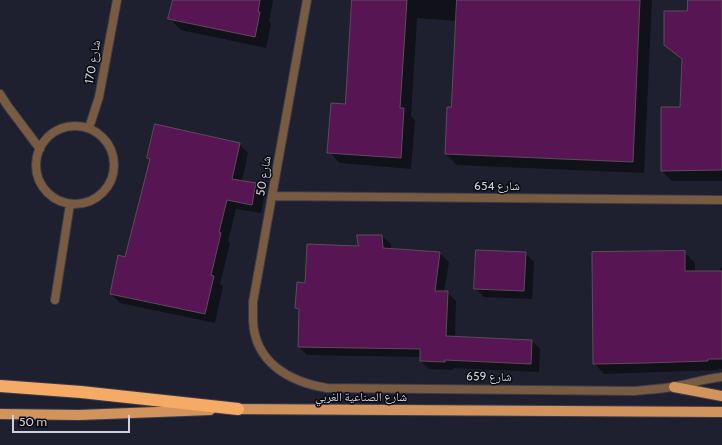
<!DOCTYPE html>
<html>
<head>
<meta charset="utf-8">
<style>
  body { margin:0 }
  #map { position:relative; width:722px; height:445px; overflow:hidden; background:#1e202f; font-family:Cabin,sans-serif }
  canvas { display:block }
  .scale { position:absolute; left:12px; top:415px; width:118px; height:18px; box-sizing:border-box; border:2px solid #cfd0db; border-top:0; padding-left:5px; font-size:12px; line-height:14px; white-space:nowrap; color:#cfd0db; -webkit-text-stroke:3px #090a11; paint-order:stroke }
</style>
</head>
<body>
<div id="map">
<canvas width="722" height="445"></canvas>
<div class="scale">50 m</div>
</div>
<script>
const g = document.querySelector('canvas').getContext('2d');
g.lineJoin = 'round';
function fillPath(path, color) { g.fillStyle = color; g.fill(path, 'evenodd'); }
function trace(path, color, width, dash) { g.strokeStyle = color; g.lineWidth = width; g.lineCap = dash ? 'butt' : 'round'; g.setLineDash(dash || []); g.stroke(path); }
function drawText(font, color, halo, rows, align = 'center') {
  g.font = font + ' Cabin,"Noto Naskh Arabic",sans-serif'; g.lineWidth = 3; g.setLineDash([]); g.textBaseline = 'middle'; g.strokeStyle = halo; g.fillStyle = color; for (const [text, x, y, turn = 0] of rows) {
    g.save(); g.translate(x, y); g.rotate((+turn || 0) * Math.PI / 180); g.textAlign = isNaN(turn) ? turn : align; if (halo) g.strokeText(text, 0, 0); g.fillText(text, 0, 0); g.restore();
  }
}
const shadow = new Path2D(`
  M174,0H273L269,22L271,24L266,48L181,30L170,19Z
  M353,0H652L644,173L457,165L446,154L452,108L457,21L417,18L411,116L415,120L411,169L340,163L329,152L346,105Z
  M689,0H722V181H672L662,171L681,108L683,61L665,44L688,12Z
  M239,144L248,153L242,181L255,184L265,193L261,213L236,209L228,241L230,243L220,284L223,286L215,323L120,303L111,294L126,258L151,160L148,158Z
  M382,236L391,244V249L440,253L449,262L444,292H447L456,301L455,338L532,341L540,349L539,372L453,368V370L429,369L421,361V357L307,355L299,347L300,312L296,308L306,284L359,248Z
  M684,252L695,263V272H720V268H722V369H718V370L604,374L594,363Z
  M525,253L534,262L532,299L484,297L475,288Z`);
const building = new Path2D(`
  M173,0H260L258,12H260L255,37L168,19Z
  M352,0H407L400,108H404L401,158L327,153L331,103L345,104Z
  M457,0H640L633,162L445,154L447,107H451Z
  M688,0H722V170L661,171V107H680L682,59L664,45V11H687Z
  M155,124L240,143L232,179L256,183L252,205L227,200L219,232L221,233L211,275L214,276L205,314L110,294L118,255L125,257L150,159L147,158Z
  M357,235H382L383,248L440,252L435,291H448L446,336L532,340L531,364L445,360V362L420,361V349L298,347L299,309L295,308L297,282L305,283L307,244L358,246Z
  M476,250L526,252L524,291L474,289Z
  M685,251V271H722V359H708V361L646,363L593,364L592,252Z`);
const minor = new Path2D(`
  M307,0L253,302C253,309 253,315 253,321C255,363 290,382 327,388L634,391C646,390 659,389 672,387C689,384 704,379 722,377
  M0,94L7,105L40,149
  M36 165a39 39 0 1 1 78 0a39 39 0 1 1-78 0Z
  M89,128L99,97L117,0
  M272,196L722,200
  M55,300L70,204`);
const primary = new Path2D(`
  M674,387L722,396
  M230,409L722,412
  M0,414L79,415L210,410`);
const motorway = new Path2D(`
  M0,386L81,392L238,409`);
const streetNames = [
  ["شارع 170",93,62,-80],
  ["شارع 50",264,176,-80],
  ["شارع 654",497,186],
  ["شارع 659",489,377,1],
  ["شارع الصناعية الغربي",361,397]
];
fillPath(shadow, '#0007');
fillPath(building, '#571653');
trace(building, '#5c4c5a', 1);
trace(minor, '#3a3c4b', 10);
trace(primary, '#3a3c4b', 12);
trace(motorway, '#3a3c4b', 14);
trace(minor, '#795b41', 8);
trace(primary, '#d2945c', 10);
trace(motorway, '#f5ab66', 12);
drawText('12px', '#cfd0db', '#090a11', streetNames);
</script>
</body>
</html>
